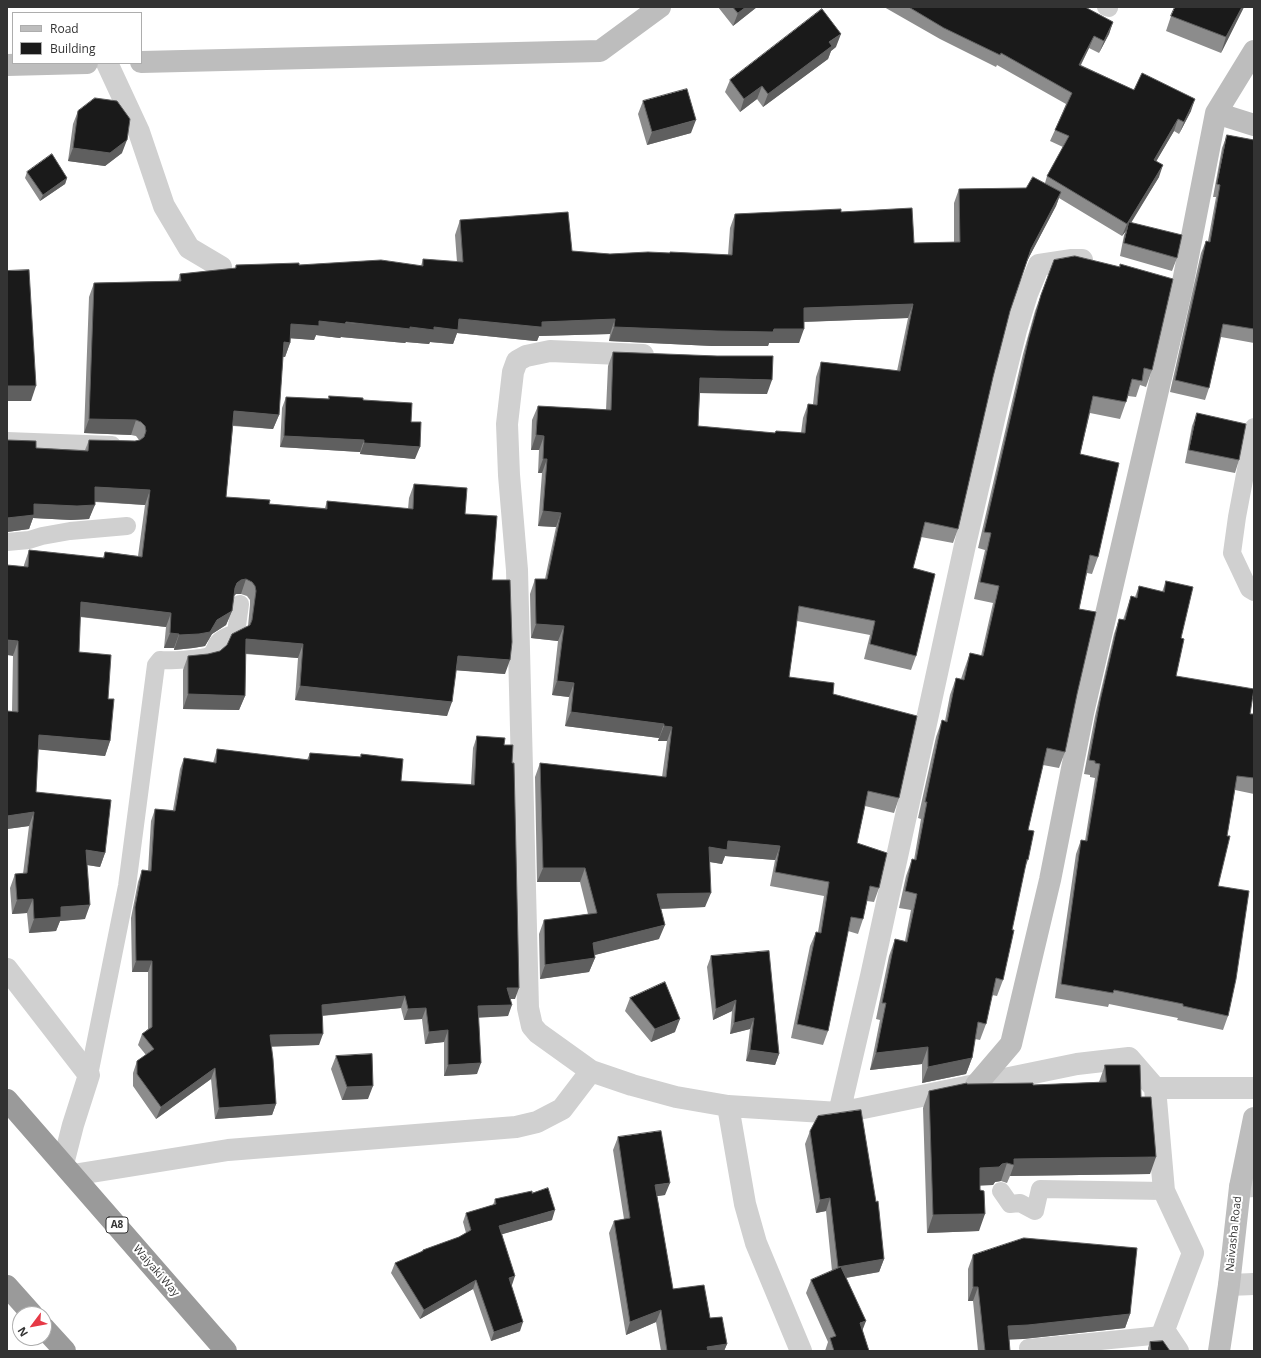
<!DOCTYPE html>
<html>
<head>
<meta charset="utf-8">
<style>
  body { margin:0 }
  #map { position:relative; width:1261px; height:1358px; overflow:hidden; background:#fff; font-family:"Open Sans",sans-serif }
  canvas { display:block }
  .frame { position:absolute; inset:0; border:8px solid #333; pointer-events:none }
  .legend { position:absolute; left:12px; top:12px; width:130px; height:52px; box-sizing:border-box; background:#fff; border:1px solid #adadad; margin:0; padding:5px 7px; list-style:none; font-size:12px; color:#333 }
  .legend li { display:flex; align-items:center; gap:8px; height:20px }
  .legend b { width:20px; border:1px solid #adadad }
  .north { position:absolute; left:12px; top:1306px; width:40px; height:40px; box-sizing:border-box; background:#fff; border:1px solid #adadad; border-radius:50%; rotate:238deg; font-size:11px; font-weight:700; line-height:16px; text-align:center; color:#333 }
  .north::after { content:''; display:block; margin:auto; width:14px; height:18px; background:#e63946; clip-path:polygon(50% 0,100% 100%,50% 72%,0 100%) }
</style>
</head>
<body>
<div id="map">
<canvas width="1261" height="1358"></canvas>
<div class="frame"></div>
<ul class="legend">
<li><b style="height:5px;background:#bdbdbd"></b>Road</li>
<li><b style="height:11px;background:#1a1a1a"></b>Building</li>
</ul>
<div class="north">N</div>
</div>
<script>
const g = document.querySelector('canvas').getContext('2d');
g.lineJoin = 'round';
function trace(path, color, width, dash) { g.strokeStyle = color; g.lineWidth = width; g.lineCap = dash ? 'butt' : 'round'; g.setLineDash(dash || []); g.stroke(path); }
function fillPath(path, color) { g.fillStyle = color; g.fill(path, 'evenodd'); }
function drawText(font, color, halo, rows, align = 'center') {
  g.font = font + ' "Open Sans",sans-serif'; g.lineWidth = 4; g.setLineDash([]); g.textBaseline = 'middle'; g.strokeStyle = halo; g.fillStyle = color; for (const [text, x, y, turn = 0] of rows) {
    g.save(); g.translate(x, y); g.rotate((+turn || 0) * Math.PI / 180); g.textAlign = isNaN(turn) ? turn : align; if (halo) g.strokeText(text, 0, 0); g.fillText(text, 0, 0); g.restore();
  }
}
const lane = new Path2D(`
  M1106,7L1109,8
  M1254,427L1237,517L1232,553L1249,589L1254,592
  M7,441L112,445
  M7,542L29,540L42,536L70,531L127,526
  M89,1075L127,886L156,665L160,660C169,661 205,659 211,655C215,651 215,649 217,644C221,638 230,635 236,633L240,604
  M1001,1191L1010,1204L1020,1203L1035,1211L1040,1189L1164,1191
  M1028,1348L1162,1335`);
const street = new Path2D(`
  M107,63L139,132L164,206L189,248L221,267
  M643,355L550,351L526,356L517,361L513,372L507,424L509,475L517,570L528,1008L532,1026L538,1033L591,1071L632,1085L676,1097L728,1106L839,1113L1077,1064L1129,1058L1155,1088H1254
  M7,969L89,1075L73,1125L63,1164
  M1155,1088L1164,1191L1193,1253L1162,1335L1166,1333L1178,1351
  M728,1106L745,1204L756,1243L801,1351
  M839,1113L871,976L965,545L998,402L1016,330L1027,294L1039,265L1072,260H1082
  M73,1175L228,1150L516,1127L537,1122L562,1109L591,1071
  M1240,1187L1254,1186
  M1229,1285L1254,1284`);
const secondary = new Path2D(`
  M141,62L600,51L660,7
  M7,65L87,63
  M1216,113L1254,125
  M976,1085L1011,1044L1050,880L1083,713L1182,287L1216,113L1254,51
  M1219,1351L1229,1285L1240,1187L1254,1118`);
const highway = new Path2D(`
  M7,1100L226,1351
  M7,1286L32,1314
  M44,1328L65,1351`);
const wall = new Path2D(`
  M718,7H757L733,26Z
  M884,7H1085L1113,22L1109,34L1099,53L1089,48L1081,65L1134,90L1191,111L1179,134L1174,131L1156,161L1159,177L1130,223L1177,258L1172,271L1120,256L1124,235L1126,231L1122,236L1059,198L1056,206L1027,261L1010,311L993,377L958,529L953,543L921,537L913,568L916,656L911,670L864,659L870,635L797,621L789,677L833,694L899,798L894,813L865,806L857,843L879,888L874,902L867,901L863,919L858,934L848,931L828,1031L823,1045L791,1038L810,946L816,932H818L824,896L770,886L775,860L725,856L722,864L710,862L705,907L661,909L659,939L594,955L595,958L589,972L540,979L539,934L544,920L588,914L580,882H537L535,777L540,763L662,777L667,741H658L659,738L565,726L569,697L552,695L558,641L531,638L530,594L535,579H545L556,527L538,526L542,473H538L539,450H531L532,420L538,406L606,410L608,366L613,352L767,394L700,393L698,426L775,433L776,431L801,433L803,418L808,404H813L816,377L821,362L897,371L908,318L804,322L799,343H769L768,346H712L609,341L610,334L539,336L537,341H535L457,333L453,344L430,342L429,344L406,342L405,343L341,337L340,338L316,335L314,340L290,338V343L285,357H283L279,415L273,429L233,426L226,497L269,504L325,508L327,501L408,509L409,498L414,484L465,514L492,580L505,674L456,670L447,716L295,700L298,658L245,654V696L239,710L183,709V670L188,656L208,654L220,651L248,626L250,605V600L247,596L241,594H236L234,596L232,611L226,625L212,634L205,646L193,648L174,650V648H164L166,627L80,617L79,652L108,699L110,741L105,756L38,749L36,792L105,853L100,867L87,865L85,919L60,921L56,931L29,933L27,913L12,914L10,888L15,874H23L29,826L7,829V711L12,712L13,656L24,565L29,550L103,558L105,552L138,556L145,505L95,502L89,519L71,520L33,518L29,529L7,532V440L36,448L85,450L89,440L135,441L139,440L136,436L131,435L84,433L89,297L94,283L178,281L180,274L235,269L236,265L421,266L423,259L457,262L455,235L460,220L572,251L610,254L728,255L730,228L735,214L841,212L914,243L954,242V203L959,189L1026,188L1045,183L1047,176L1063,147L1050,141L1055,130L1066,104L997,65L996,67L940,39Z
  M1244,7L1221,53L1166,31L1171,16Z
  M836,47L831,51L828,59L763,107L757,99L740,112L725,92L730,80Z
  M643,101L691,133L647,145L638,114Z
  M78,111L122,153L105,166L68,161L73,124Z
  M1227,135L1254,140V343L1221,337L1209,388L1205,400L1170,392L1201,253L1206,241H1208L1216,197H1213L1222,148Z
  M27,172L67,178L65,184L40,201L25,178Z
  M1054,260L1119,267L1120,264L1152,370L1146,387L1140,385L1136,397L1128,396L1126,402L1120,419L1090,413L1080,454L1098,557L1092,574L1087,573L1079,609L1077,694L1065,752L1059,768L1043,765L1028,830V860L1024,870L1012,930L1003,980L997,996L992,995L986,1024L980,1040L975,1039L972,1058L966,1074L922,1083V1064L870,1070L880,1020L876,1019L889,956L895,939L905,941L911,910L899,908L906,876L912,859L914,860L921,819L918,818L936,737L942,720L945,721L950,695L956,678L961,679L964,670L970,653L981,656L993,603L974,599L985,550L978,548L1023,354L1035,311Z
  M329,396L363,400L411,422L415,459L360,454V452L280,447L282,408L286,397L328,399Z
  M1197,413L1239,460L1235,473L1185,463L1192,426Z
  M1166,581L1181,638L1176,676L1250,714H1254V794L1235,790L1227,836L1218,886L1228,1016L1223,1030L1177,1020L1178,1018L1109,1004L1108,1007L1055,998L1076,854L1081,840L1085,841L1095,778L1090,777V775L1084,774L1095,716L1114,634L1119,619L1123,620L1131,596L1135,597L1139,586L1162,592Z
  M477,736L504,745L512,763L515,999H510L508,1016L478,1017L477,1074L444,1076V1042L425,1044L422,1019L404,1020L401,1008L322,1016L319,1045L271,1046L276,1104L272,1115L215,1119L211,1079L156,1119L133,1086V1073L137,1061L146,1055L138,1045L142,1034L148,1029V972H132L131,918L138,882L142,870L148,871L151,821L155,809L173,810L180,769L184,758L213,763L217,749L307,760L310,753L360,757L361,754L401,781L471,784L473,748Z
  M711,956L779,1054L775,1065L746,1061L750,1029L730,1034L732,1011L713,1020L707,967Z
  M630,998L675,1032L651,1042L625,1011Z
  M336,1056L368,1099L342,1100L331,1069Z
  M1105,1065L1141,1097L1150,1174L1010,1176L1007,1183L1001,1181L995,1182L993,1185H980L979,1231L927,1233L923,1108L929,1091L967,1084L1033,1085L1099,1082Z
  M810,1131L884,1259L879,1272L846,1278L869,1351H825L828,1342L806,1293L811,1280L832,1271L826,1211L816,1213L805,1144Z
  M618,1137L665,1195L657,1196L673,1289L710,1318L727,1344L724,1351H661L656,1322L626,1335L609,1233L614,1221L624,1219L613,1150Z
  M532,1193L552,1220L502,1234L520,1331L491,1341L473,1289L420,1319L391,1273L395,1263L422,1252L423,1250L459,1237L466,1233L463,1222L466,1213L493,1205L495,1199Z
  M973,1255L1130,1314L1125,1328L1023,1339H1009L1010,1351H978L973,1301H968V1269Z
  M1150,1342L1170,1351H1148V1348Z`);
const shadedWall = new Path2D(`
  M746,7H757L733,26L738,13Z
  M1242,7H1244L1221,53L1226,37Z
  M1113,22L1109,34L1099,53L1104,41Z
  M841,34L836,47L831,51L828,59L763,107L768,94L829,42Z
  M1094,36L1089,48L1075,76L1079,65Z
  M762,86L757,99L740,112L744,99Z
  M1195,99L1191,111L1179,134L1184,122Z
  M1178,119L1174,131L1150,172L1154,160Z
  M696,120L691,133L647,145L652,132Z
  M127,140L122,153L105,166L68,161L73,148Z
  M1163,165L1159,177L1128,228L1129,222L1126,231L1122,236L1127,224Z
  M67,178L65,184L40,201L43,195Z
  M1061,192L1056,206L1026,263L1031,249Z
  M913,304L908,318L799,322L804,308Z
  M459,319L542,322L615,319L610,334L539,336L537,341H535L457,333L453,344L430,342L429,344L406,342L405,343L341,337L340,338L316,335L314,340L286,338L291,324L319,321L410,327H434Z
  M614,327L774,329H804L799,343H769L768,346H712L609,341Z
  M284,342L290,343L285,357L279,356Z
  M700,378L772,380L767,394L695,393Z
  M7,386H36L31,401H7Z
  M234,411L279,415L273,429L229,425Z
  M89,419L136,420L131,435L84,433Z
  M536,435L544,436L539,450H531Z
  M284,436L364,440L360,452L280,447Z
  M364,443L420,447L415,459L360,454Z
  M543,459H547L542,473H538Z
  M95,487L150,490L145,505L90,501Z
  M34,504L95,505L89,519L71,520L33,518L29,529L7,532V518Z
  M543,511L561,513L556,527L538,526Z
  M246,579L241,594H236L232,597L237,583L241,580Z
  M81,602L171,613L166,627L76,616Z
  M232,611L226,625L212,634L205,646L193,648L174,650L179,635L217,620Z
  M536,624L564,626L558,641L531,638Z
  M170,633L179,634L174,648H164Z
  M246,639L303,644L298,658L240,653Z
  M7,640L18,641L13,656L7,655Z
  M458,656L510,660L505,674L452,670Z
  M557,681L574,683L569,697L552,695Z
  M300,686L452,702L447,716L295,700Z
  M188,694L245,696L239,710L183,709Z
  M571,712L664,724L659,738L565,726Z
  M664,726L672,727L667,741H658Z
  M39,735L110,741L105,756L34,749Z
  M34,812L29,826L7,829V816Z
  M728,841L780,846L775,860L725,856L722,864L704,861L709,847Z
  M86,850L105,853L100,867L81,864Z
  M543,868H585L580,882H537Z
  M711,893L705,907L652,909L657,894Z
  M33,899L27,913L12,914L17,900Z
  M90,905L85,919L60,921L56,931L29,933L34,919L61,907Z
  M665,925L659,939L587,957L593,943Z
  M595,958L589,972L540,979L545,965Z
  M136,961H152L148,972H132Z
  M507,988H519L515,999H503Z
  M405,996L401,1008L318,1016L322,1005Z
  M736,1000L732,1011L713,1020L716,1009Z
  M512,1005L508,1016L474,1018L478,1006Z
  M426,1008L422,1019L404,1020L408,1009Z
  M754,1018L750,1029L730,1034L734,1023Z
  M680,1019L675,1032L651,1042L655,1029Z
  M448,1030L444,1042L425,1044L429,1032Z
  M323,1034L319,1045L265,1047L270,1035Z
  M928,1047L922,1064L870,1070L876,1053Z
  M750,1050L779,1054L775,1065L746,1061Z
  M972,1058L966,1074L922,1083L928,1067Z
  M481,1063L477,1074L444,1076L448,1065Z
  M215,1068L211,1079L156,1119L161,1107Z
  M373,1086L368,1099L342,1100L347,1087Z
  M276,1104L272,1115L215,1119L219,1108Z
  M1156,1157L1150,1174L1010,1176L1014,1165V1159Z
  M1007,1163L1001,1181L995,1182L993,1185L974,1186L980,1168L1002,1164Z
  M670,1183L665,1195L651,1197L655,1185Z
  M830,1198L826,1211L816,1213L820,1200Z
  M555,1210L552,1220L496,1236L499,1226Z
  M985,1214L979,1231L927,1233L933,1215Z
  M884,1259L879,1272L833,1280L838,1267Z
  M515,1276L512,1285L505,1287L509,1278Z
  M476,1280L473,1289L420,1319L424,1310Z
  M973,1287H978L973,1301H968Z
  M661,1310L656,1322L626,1335L630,1322Z
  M1130,1314L1125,1328L1023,1339L1003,1340L1008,1326Z
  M866,1321L861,1334L860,1323Z
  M523,1322L520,1331L491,1341L494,1332Z
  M727,1344L724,1351H706L707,1347Z`);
const building = new Path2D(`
  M733,7H746L738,13Z
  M909,7H1085L1113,22L1104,41L1094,36L1079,65L1134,90L1142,73L1195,99L1184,122L1178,119L1154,160L1163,165L1127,224L1047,176L1069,136L1055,130L1072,93L1001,53L1000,55L944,28Z
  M1175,7H1242L1226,37L1171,16Z
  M822,9L841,34L829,42L832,46L768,94L762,86L744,99L730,80Z
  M687,89L696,120L652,132L643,101Z
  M95,98L117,101L130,119L127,140L110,153L73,148L78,111Z
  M1227,135L1254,140V329L1223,324L1209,388L1175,380L1206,241L1210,242L1220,185L1217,184Z
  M52,154L67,178L43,195L27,172Z
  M1033,177L1061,192L1031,249L1010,311L993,377L958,529L925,522L913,568L935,574L916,656L870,644L875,621L799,606L789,677L834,683L833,694L917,716L899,798L868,791L857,843L887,853L879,888L870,886L863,919L851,917L828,1031L797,1024L816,932L821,933L829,882L775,872L780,846L728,841L727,850L709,847L711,893L657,894L665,925L593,943L595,958L545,965L544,920L597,913L585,868H543L540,763L666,777L672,727L664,726V724L571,712L574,683L557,681L564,626L536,624L535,579H547L561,513L543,511L547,459H543L544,436L536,435L538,406L611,410L613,352L717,356H773L772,380L700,378L698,426L775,433L776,431L805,433L808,404L817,405L821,362L900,371L913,304L804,308V329H774L773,332L717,331L614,327L615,319L542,322V327H540L459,319L458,330L434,327V330L410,327V329L346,322L345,324L319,321V326L291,324L290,343L284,342L279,415L234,411L226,497L270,500L269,504L327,509V501L413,509L414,484L467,488L465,514L497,516L492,580H510L512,642L510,660L458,656L452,702L300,686L303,644L246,639L245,696L188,694V656L208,654L220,651L227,645L232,634L250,625L252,620L256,591L255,586L252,582L246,579L241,580L237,583L235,588L232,611L217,620L210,632L199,634L179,635V634L170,633L171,613L81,602L79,652L111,655L108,699H114L110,741L39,735L36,792L111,800L105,853L86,850L90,905L61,907V917L34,919L33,899L17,900L15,874L27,873L34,812L7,816V711L18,712V641L7,640V565L28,567L29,550L104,558L105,552L142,557L150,490L95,487V505L77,506L34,504V515L7,518V440L36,441V448L88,451L89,440L135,441L140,440L144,437L146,431L145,426L141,422L136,420L89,419L94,283L181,281L180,274L236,268V265L299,263V265L381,260L423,266V259L463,262L460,220L568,212L572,251L610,254L648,252L670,253V252L732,255L735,214L841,209V212L912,208L914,243L960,242L959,189L1026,188Z
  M1129,222L1182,235L1177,258L1124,243Z
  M1075,256L1120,267V264L1173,279L1152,370L1144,368L1142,381L1132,379L1126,402L1093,396L1080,454L1119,463L1098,557L1090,555L1079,609L1096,612L1077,694L1065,752L1047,748L1028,830L1034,831L1028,860L1027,859L1012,930H1014L1003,980L996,978L986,1024L978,1022L972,1058L928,1067V1047L876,1053L886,1003H882L895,939L907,942L917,894L905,891L912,859L916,860L927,802H925L942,720L947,722L956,678L964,680L970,653L983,656L999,586L980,582L991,533L984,532L1029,337L1041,295L1054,260Z
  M29,270L36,386H7V271Z
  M329,396L363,398V400L412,403L411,422H421L420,447L364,443V440L284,436L286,397L329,399Z
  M1197,413L1246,424L1239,460L1189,450Z
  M1166,581L1193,587L1181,638L1184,639L1176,676L1254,689L1250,714H1254V778L1237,776L1227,836H1230L1218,886L1249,891L1236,979L1228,1016L1183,1006V1004L1114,990L1113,993L1061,984L1081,840L1087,841L1100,764L1095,763V761L1089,760L1100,701L1119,619L1125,620L1131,596L1137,598L1139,586L1164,592Z
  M477,736L505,738L504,745H513L512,763H514L519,988H507L512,1005L478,1006L481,1063L448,1065V1030L429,1032L426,1008L408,1009L405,996L322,1005L323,1034L270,1035L273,1059L276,1104L219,1108L215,1068L161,1107L137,1074V1061L154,1049L142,1034L152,1027V961H136L135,907L142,870L151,871L155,809L175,811L184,758L216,763L217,749L309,760L310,753L361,757V754L403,759L401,781L474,785Z
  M769,951L779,1054L750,1050L754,1018L734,1023L736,1000L716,1009L711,956Z
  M665,982L680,1019L655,1029L630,998Z
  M372,1054L373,1086L347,1087L336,1056Z
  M1105,1065H1140L1141,1097H1151L1156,1157L1014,1159V1165L1007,1163L1002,1164L999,1167L980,1168V1190L984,1191L985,1214L933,1215L929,1091L967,1083V1084L1033,1083V1085L1106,1082Z
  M861,1110L876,1202L878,1201L884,1259L838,1267L830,1198L820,1200L810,1131L818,1116Z
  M661,1131L670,1183L655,1185L673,1289L704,1285L710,1318L722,1317L727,1344L707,1347L708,1351H667L661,1310L630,1322L614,1221L630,1218L618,1137Z
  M548,1188L555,1210L499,1226L515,1276L509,1278L523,1322L494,1332L476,1280L424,1310L395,1263L423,1251V1250L459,1237L471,1230L466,1213L496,1204L495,1199L532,1191V1193Z
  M1024,1238L1137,1248L1130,1314L1028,1325L1008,1326L1010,1351H985L978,1287H973V1255Z
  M841,1267L866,1321L860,1323L869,1351H834L830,1338L836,1336L811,1280Z
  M1163,1341L1170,1351H1151L1150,1342Z`);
const shields = [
  [117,1225,22]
];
const shieldNames = [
  ["A8",117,1225]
];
const streetNames = [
  ["Naivasha Road",1234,1234,-84],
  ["Waiyaki Way",156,1271,49]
];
trace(lane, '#d0d0d0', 18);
trace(street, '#d0d0d0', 22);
trace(secondary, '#bdbdbd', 22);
trace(highway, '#9a9a9a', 22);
fillPath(wall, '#8c8c8c');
fillPath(shadedWall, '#5f5f5f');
fillPath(building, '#1a1a1a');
trace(building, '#5f5f5f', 1);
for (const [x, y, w] of shields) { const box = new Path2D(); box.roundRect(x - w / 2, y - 8, w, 16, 3); g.fillStyle = '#fff'; g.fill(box); trace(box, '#333', 1); }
drawText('bold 10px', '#333', null, shieldNames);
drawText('11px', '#333', '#fff', streetNames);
</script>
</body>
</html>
